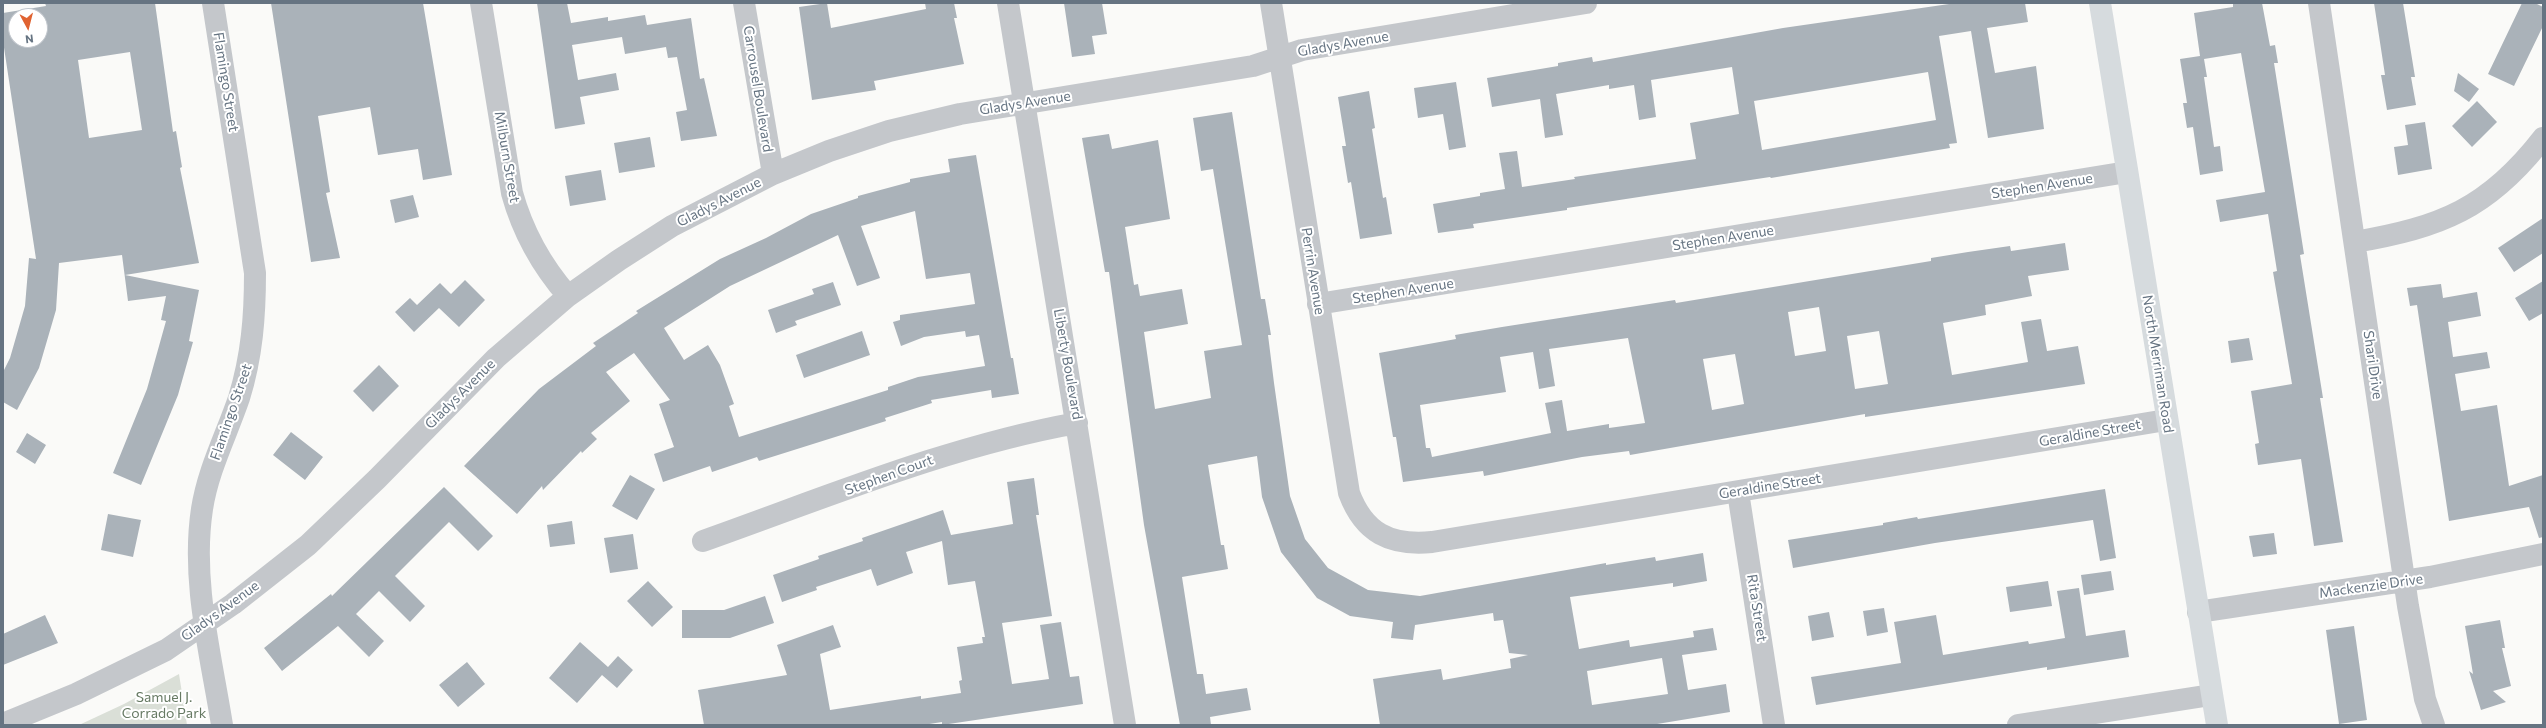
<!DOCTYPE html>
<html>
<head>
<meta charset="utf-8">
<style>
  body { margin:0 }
  #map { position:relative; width:2546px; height:728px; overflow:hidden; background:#fafaf8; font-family:Commissioner,sans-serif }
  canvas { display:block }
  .frame { position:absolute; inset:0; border:4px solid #667482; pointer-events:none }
  .north { position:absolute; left:8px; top:8px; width:40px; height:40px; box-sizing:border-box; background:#fff; border:1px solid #c2c7cd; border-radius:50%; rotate:173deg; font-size:11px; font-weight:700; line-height:16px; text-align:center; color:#667482 }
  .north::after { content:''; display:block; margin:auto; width:14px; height:18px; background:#e06331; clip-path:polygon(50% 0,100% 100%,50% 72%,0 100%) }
</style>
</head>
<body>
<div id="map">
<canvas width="2546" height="728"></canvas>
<div class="frame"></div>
<div class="north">N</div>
</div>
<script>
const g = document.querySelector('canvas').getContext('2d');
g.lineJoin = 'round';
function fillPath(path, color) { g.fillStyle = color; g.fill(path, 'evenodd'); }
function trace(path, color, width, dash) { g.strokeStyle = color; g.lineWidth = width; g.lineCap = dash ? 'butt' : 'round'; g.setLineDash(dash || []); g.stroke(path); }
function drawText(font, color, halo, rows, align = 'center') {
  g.font = font + ' Commissioner,sans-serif'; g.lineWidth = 4; g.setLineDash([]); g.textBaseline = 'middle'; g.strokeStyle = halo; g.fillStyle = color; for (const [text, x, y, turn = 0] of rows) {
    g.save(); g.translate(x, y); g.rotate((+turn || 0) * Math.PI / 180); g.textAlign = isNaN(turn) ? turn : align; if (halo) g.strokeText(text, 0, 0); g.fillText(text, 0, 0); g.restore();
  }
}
const green = new Path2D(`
  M179,674L187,725H79L124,704Z`);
const building = new Path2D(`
  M45,3H155L173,132L176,131L182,167L180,168L199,263L125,275L199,290L189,341L193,342L178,395L141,485L113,473L147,389L166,321L161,320L166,296L128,301L122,255L59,263L56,310L39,368L17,410L3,402V372L10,358L25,306L29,258L36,259L3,41V13L46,6ZM16,16H40V40H16ZM130,52L142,130L89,138L78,60Z
  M271,3H423L452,175L423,180L418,149L378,155L370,107L318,116L330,192L326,193L340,258L311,262Z
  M537,3H567L571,23L608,17V21L645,15L647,25L691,18L700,79L704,78L717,136L681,141L676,112L687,110L677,57L668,58L666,47L625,54L622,37L572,45L578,80L616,73L619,90L580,97L585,124L555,129Z
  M827,3L831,28L926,9L925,3H954L957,18H954L964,64L874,81L876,90L812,100L799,7Z
  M1064,3H1102L1107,34L1092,36L1095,54L1072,57Z
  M1956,3H2025L2028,22L1987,28L1995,73L2036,66L2044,129L1988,138L1971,31L1939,36L1957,143L1949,144L1950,148L1771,178L1770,177L1567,208V210L1473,224L1474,228L1438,233L1433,204L1480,196V193L1505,189L1499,153L1517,151L1522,187L1575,179L1574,177L1696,159L1690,123L1739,114L1732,67L1651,80L1656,117L1639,120L1634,85L1609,89V85L1556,94L1563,135L1545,138L1540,99L1492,107L1487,78L1558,66V63L1592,57L1593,62L1783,28ZM1928,72L1936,120L1762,150L1754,101Z
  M2233,3H2262L2270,46L2275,45L2278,63H2274L2304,254L2300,255L2323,398H2320L2343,542L2314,546L2301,459L2258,465L2255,444L2259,443L2251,391L2292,384L2273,272L2277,271L2268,214L2220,222L2216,200L2265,192L2241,53L2204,59L2207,77H2204L2214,147L2220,146L2223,171L2200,175L2193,127L2187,128L2183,103H2187L2180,59L2200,56L2194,13L2233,7Z
  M2374,3H2403L2415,77H2411L2416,105L2387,110L2381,75H2385Z
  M2522,3H2535L2543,7V26L2514,86L2488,74Z
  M2458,73L2479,89L2469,102L2454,91Z
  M1456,82L1466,147L1449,150L1443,114L1418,118L1414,88Z
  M1369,91L1375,128L1372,129L1383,198L1386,197L1392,234L1360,239L1351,182L1348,183L1342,146H1346L1338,97Z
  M2477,101L2497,122L2472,147L2452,126Z
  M1232,112L1261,299H1265L1271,335H1268L1274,383L1290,496L1305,539L1328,568L1368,590L1420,596L1606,563V565L1655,557L1656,561L1703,553L1707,581L1673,587V583L1570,597L1579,649L1629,640L1630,647L1694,637L1693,631L1713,628L1717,650L1682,655L1688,690L1726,684L1730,712L1651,725H1380L1373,679L1441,669L1443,680L1511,668L1510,659L1528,655L1509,653L1503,620L1494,621L1493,613L1415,625L1413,640L1391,638L1393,622L1350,616L1317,598L1281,552L1262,497L1257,456L1208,465L1221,545H1224L1228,569L1182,577L1197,674H1203L1206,694L1247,688L1251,710L1210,717L1211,725H1180L1144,525L1109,272H1105L1082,138L1109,134L1112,149L1158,140L1170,219L1125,227L1134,285L1138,284L1140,296L1182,289L1188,324L1144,332L1155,409L1211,398L1204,351L1242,345L1213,169L1201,171L1193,118ZM1662,658L1668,694L1592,705L1587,671Z
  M2425,122L2432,169L2398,175L2394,147L2408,145L2405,125Z
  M650,137L655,167L619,173L614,143Z
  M976,155L1011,358H1013L1019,394L992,398L991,390L931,400L932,403L885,418L886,421L759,461L757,457L712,472L710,466L663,482L654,454L674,447L659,404L670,400L634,353L606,372L630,401L591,433L597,439L582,453L581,451L543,490L542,486L517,514L464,466L539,389L596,346L593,343L638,313L636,311L720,259L766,238L811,214L858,198V196L910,182V179L950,172L948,159ZM915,211L926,279L970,273L975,304L900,315V320L893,322L901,346L924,337L965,331L966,337L979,335L985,366L918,377L888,387V390L739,437L729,406L734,404L720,365L708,345L684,360L664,328L730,286L838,235L857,286L880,278L861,226Z
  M601,170L606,200L570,206L565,176Z
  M413,195L419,217L395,223L390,200Z
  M2543,218V253L2514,272L2498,248Z
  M2065,243L2069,270L2028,276L2032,296L1985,305L1986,315L1943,323L1952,375L2028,362L2021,322L2041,319L2047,351L2078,346L2085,384L1865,417V414L1630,455L1629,451L1582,457L1484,476L1483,471L1403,482L1396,437H1393L1379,353L1456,339L1455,335L1502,327L1675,300L1676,303L1931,261V258L1968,252L2010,246L2011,251ZM1819,307L1826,351L1795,356L1788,312ZM1879,331L1888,384L1855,389L1847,336ZM1628,338L1645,423L1609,428V424L1567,431L1562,400L1545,403L1551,433L1432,457L1430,448H1426L1420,405L1506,392L1500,357L1533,352L1539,389L1555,386L1549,349ZM1735,354L1744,404L1712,410L1703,359Z
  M465,280L485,300L459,327L439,308L414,332L395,312L410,298L417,305L440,283L451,294Z
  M2543,281V313L2529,321L2515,298Z
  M833,282L841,305L795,321L797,325L776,333L768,310L814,294L812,289Z
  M2441,284L2443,298L2477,292L2481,316L2448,322L2453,357L2487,352L2490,368L2455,374L2461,411L2497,405L2509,486L2543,475V537L2539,538L2529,507L2449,521L2417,305L2410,306L2407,288Z
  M862,331L870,355L804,378L796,355Z
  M2249,338L2253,360L2231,363L2228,341Z
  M379,365L399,386L373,412L353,391Z
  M291,432L323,457L305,480L273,455Z
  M27,433L46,445L35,464L16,452Z
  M630,475L655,489L637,520L612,506Z
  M1034,478L1039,515H1036L1052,616L1002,623L1012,684L1049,679L1040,625L1061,622L1070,677L1079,676L1083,704L942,725V722L923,725H704L698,690L787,675L777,645L833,625L841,647L820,654L830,710L921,696V699L961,693L959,681L962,680L957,647L983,643L982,637H985L975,581L948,585L942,541L906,552L913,573L877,586L871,569L816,587L817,590L782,602L773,575L819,559L818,556L863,541L862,538L943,510L951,535L1013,524L1007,482Z
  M444,487L493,536L478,551L449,522L395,576L425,606L410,622L379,591L356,614L384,641L369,657L338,626L282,671L264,648L331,594L332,596Z
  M2105,489L2116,558L2100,561L2093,520L1935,543L1793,568L1788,540L1883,525V523L1917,517L1918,519Z
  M108,514L141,520L133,557L101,550Z
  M572,521L575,544L550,547L547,525Z
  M2274,533L2277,554L2253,557L2249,536Z
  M633,534L638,569L610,573L604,538Z
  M2111,571L2114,590L2084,595L2081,575Z
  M648,581L673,607L652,627L627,601Z
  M2048,581L2052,606L2010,612L2006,587Z
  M2079,588L2086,636L2125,630L2129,657L2047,670V667L1816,705L1811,677L1901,663L1894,622L1936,615L1943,655L2028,641L2029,644L2065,638L2057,591Z
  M765,596L774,623L730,638H682V610H724Z
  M1884,608L1888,632L1867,636L1863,611Z
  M1829,612L1834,637L1812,641L1808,616Z
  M45,615L58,643L3,665V634Z
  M2500,620L2505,648H2502L2511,686L2493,691L2506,702L2481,710L2469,671L2473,674L2465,626Z
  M2354,626L2367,720L2339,724L2326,630Z
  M580,642L608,667L618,656L633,670L617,688L602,675L577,703L549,678Z
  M467,662L485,684L458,707L439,685Z`);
const minor = new Path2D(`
  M213,3L255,273C255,316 252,356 239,398C226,436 208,470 202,509C191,581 211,655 222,725
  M481,3L512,193C523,233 541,265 568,296
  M744,3L773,174
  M1008,3L1125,725
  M1271,3L1349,493C1364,533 1390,546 1432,542L2166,420
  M2319,3L2408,606L2425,699L2434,725
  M2355,242C2441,227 2488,209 2543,138
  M1318,304L2127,172
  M1738,492L1774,725
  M703,541C827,497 949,446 1077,423
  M2198,612L2430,577L2543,554
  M3,724L76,694L166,650L233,604L308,545L377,479L496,358L568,296L619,260L672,226L773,174L829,151L889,131L960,114L1253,66L1302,50L1586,3
  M2018,725L2211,695`);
const major = new Path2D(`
  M2100,3L2217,725`);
const streetNames = [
  ["Gladys Avenue",1343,44,-10],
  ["Flamingo Street",226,82,81],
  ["Carrousel Boulevard",758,89,81],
  ["Gladys Avenue",1025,103,-9],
  ["Milburn Street",507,157,80],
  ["Stephen Avenue",2042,186,-9],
  ["Gladys Avenue",719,202,-27],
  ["Stephen Avenue",1723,238,-9],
  ["Perrin Avenue",1313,271,81],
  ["Stephen Avenue",1403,291,-9],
  ["Liberty Boulevard",1068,364,80],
  ["North Merriman Road",2158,364,81],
  ["Shari Drive",2373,365,82],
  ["Gladys Avenue",460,394,-45],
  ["Flamingo Street",231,412,-71],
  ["Geraldine Street",2090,433,-10],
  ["Stephen Court",889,475,-20],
  ["Geraldine Street",1770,486,-9],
  ["Mackenzie Drive",2371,586,-8],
  ["Rita Street",1757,608,81],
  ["Gladys Avenue",220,611,-36]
];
const parkNames = [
  ["Samuel J.",164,697],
  ["Corrado Park",164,713]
];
fillPath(green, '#dadfd7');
fillPath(building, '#aab2b9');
trace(minor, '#c4c7cb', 22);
trace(major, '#d6dbde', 22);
drawText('14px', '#667482', '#fff', streetNames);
drawText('14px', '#677a64', '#fff', parkNames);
</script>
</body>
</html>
